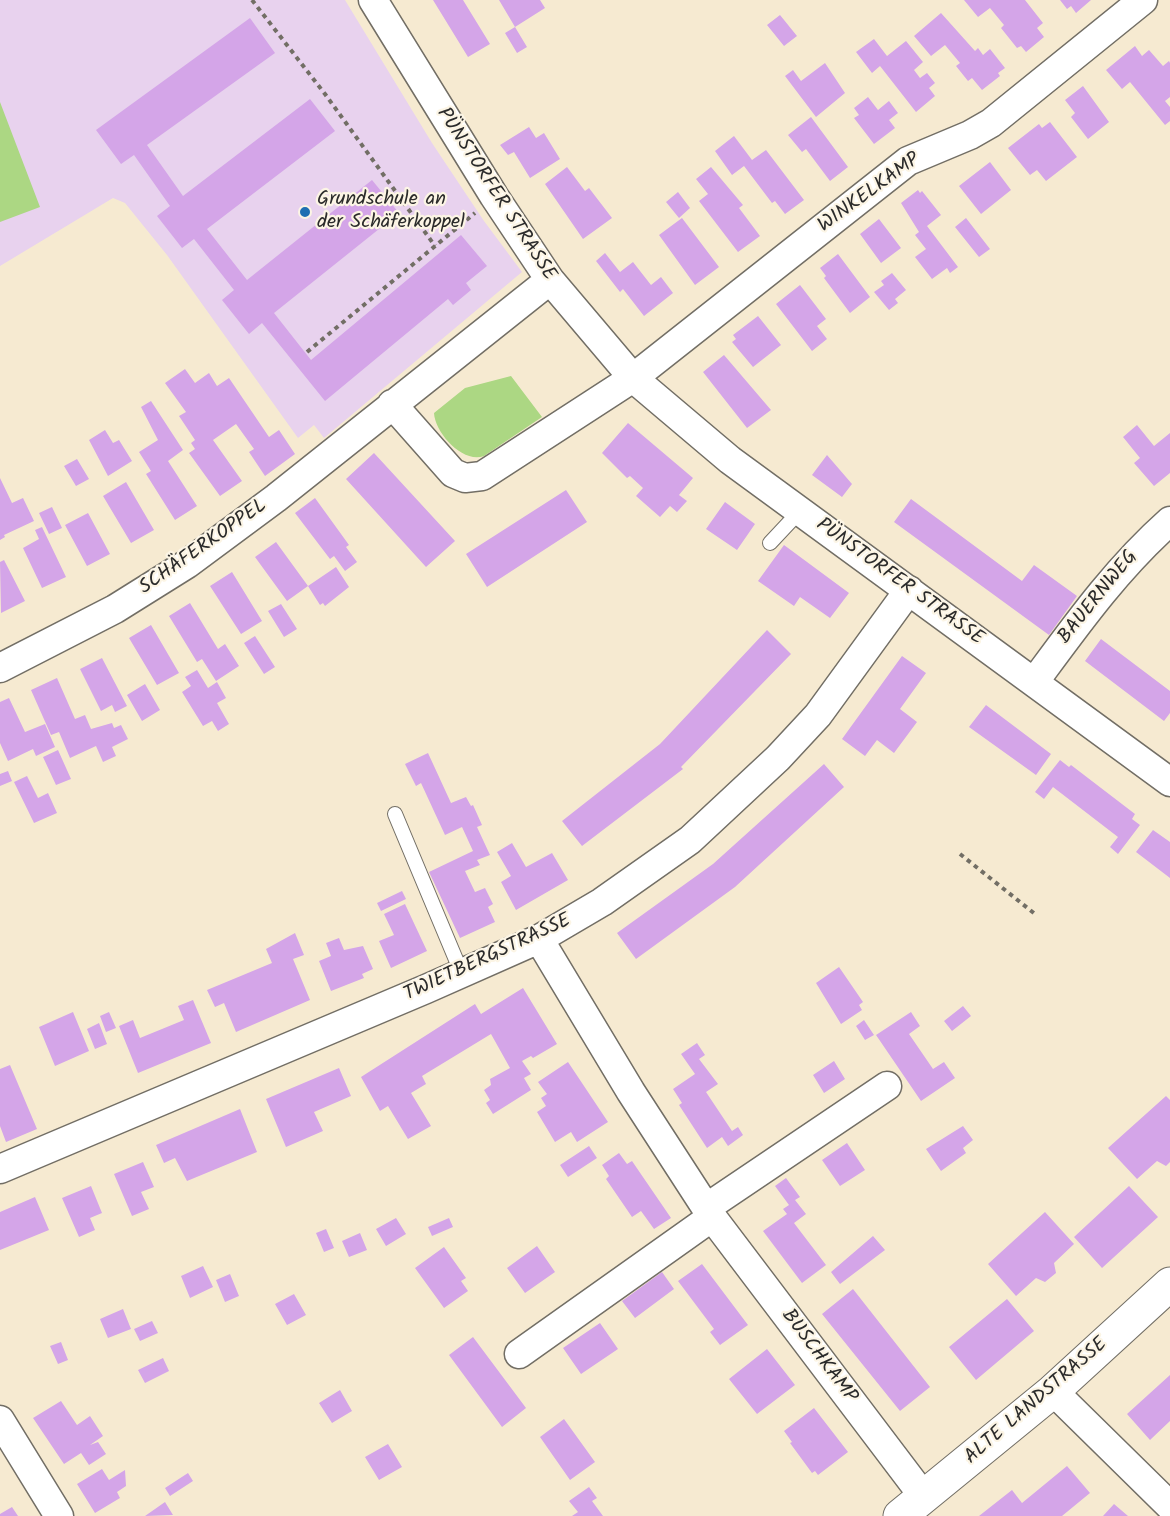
<!DOCTYPE html>
<html>
<head>
<meta charset="utf-8">
<style>
  body { margin:0 }
  canvas { display:block; background:#f6ead1 }
</style>
</head>
<body>
<canvas width="1170" height="1516"></canvas>
<script>
const g = document.querySelector('canvas').getContext('2d');
g.lineJoin = 'round';
function fillPath(path, color) { g.fillStyle = color; g.fill(path, 'evenodd'); }
function trace(path, color, width, dash) { g.strokeStyle = color; g.lineWidth = width; g.lineCap = dash ? 'butt' : 'round'; g.setLineDash(dash || []); g.stroke(path); }
function drawText(font, color, halo, rows, align = 'center') {
  g.font = font + ' Kalam,sans-serif'; g.lineWidth = 4.5; g.setLineDash([]); g.textBaseline = 'middle'; g.strokeStyle = halo; g.fillStyle = color; for (const [text, x, y, turn = 0] of rows) {
    g.save(); g.translate(x, y); g.rotate((+turn || 0) * Math.PI / 180); g.textAlign = isNaN(turn) ? turn : align; if (halo) g.strokeText(text, 0, 0); g.fillText(text, 0, 0); g.restore();
  }
}
const built = new Path2D(`
  M0,0H345L432,143L484,221L522,272L324,438L314,425L298,438L167,255L125,203L113,198L0,266Z`);
const green = new Path2D(`
  M0,102L40,207L0,222Z
  M511,376L542,417L484,456C463,464 435,433 434,413L465,388Z`);
const building = new Path2D(`
  M433,0H463L490,44L468,57Z
  M499,0H540L545,8L515,27Z
  M964,0H1025L1043,23L1037,28L1044,37L1026,52L1021,46L1017,48L1001,28L1004,25L990,8L978,17Z
  M1060,0H1091L1076,13L1071,6L1067,9Z
  M941,13L975,51L978,48L983,55L990,49L1005,68L998,73L1000,76L982,90L972,78L968,81L956,66L960,63L945,45L931,56L914,36Z
  M780,15L797,36L784,46L767,25Z
  M250,18L275,53L147,145L183,196L310,99L335,131L207,229L247,280L372,180L399,213L274,313L311,360L461,235L487,266L466,283L471,290L453,305L448,299L325,401L262,323L249,334L222,300L234,290L194,239L182,248L157,216L170,206L134,155L121,164L96,130Z
  M515,27L527,47L517,53L505,33Z
  M874,39L887,56L906,41L923,62L914,70L920,78L927,73L935,83L929,88L935,96L916,112L880,66L872,73L856,52Z
  M1135,46L1142,56L1149,50L1163,66L1169,61L1170,63V97L1165,101L1170,107V121L1165,125L1130,82L1122,89L1106,70Z
  M825,63L845,93L816,117L785,76L793,70L801,81Z
  M1083,86L1109,122L1088,139L1071,117L1075,113L1065,100Z
  M868,97L878,110L889,101L898,113L889,120L895,128L874,144L854,118L859,115L854,108Z
  M811,117L848,167L830,181L806,149L802,152L788,135Z
  M1050,122L1077,157L1046,181L1037,170L1030,175L1008,148L1039,124L1042,128Z
  M529,127L536,138L544,133L560,159L530,178L514,152L508,155L500,145Z
  M734,136L752,160L766,150L804,200L785,214L775,201L772,203L744,166L732,175L715,151Z
  M990,162L1011,190L981,214L959,186Z
  M567,167L585,191L589,188L612,218L583,239L545,184Z
  M711,167L743,205L739,208L760,236L738,252L699,201L708,194L696,179Z
  M918,190L920,193L922,191L941,215L927,226L958,267L950,273L947,268L932,279L915,257L926,249L915,235L919,232L901,203Z
  M678,192L690,208L679,218L666,202Z
  M682,218L719,267L695,285L659,235Z
  M966,218L990,249L979,257L955,227Z
  M879,219L901,248L881,263L860,234Z
  M605,253L620,272L633,262L651,285L661,277L673,293L644,316L623,289L620,292L596,261Z
  M838,254L870,297L850,313L824,278L826,276L820,268Z
  M892,273L906,290L895,299L898,303L889,310L874,292L884,285L881,281Z
  M800,285L826,319L817,326L827,339L812,351L776,304Z
  M758,316L781,345L753,367L732,342L736,339L733,335Z
  M724,355L771,410L747,428L703,372Z
  M185,369L195,383L209,373L217,386L229,378L269,437L279,430L295,454L265,476L249,452L254,449L236,424L213,440L242,481L220,496L189,453L195,449L191,443L195,440L179,416L186,412L165,383Z
  M151,401L183,450L168,461L197,506L175,520L146,474L151,471L139,452L158,440L141,407Z
  M628,423L693,478L679,495L687,501L677,512L670,506L660,517L636,496L643,488L630,476L627,478L602,453Z
  M1137,425L1154,446L1170,433V473L1154,486L1134,463L1140,458L1123,437Z
  M105,430L113,443L119,440L132,461L108,476L89,440Z
  M374,453L455,541L426,567L346,479Z
  M827,455L852,484L842,497L812,475Z
  M77,459L89,479L76,486L64,466Z
  M0,478L12,503L23,498L34,521L4,535L5,537L0,540Z
  M126,482L154,530L131,543L103,496Z
  M566,490L587,522L487,587L466,554Z
  M315,498L349,545L346,547L357,562L345,571L334,556L330,559L295,513Z
  M911,499L1022,581L1034,565L1077,596L1049,635L894,522Z
  M725,502L755,524L737,550L706,529Z
  M52,507L62,528L49,534L39,513Z
  M88,513L110,554L87,566L65,525Z
  M42,527L66,577L42,588L23,548L39,539L35,530Z
  M276,542L308,586L336,567L349,587L325,606L323,603L320,605L308,586L287,601L255,557Z
  M784,545L849,593L830,618L800,597L794,606L758,581Z
  M4,560L25,601L1,613L0,562Z
  M232,572L262,621L241,634L210,586Z
  M190,603L218,649L225,644L239,666L216,681L202,659L197,662L169,616Z
  M281,604L297,629L284,637L268,611Z
  M151,625L179,673L157,685L129,638Z
  M767,630L791,654L681,767L683,769L582,846L562,821L660,744Z
  M255,636L275,667L264,674L244,643Z
  M1101,639L1170,691V713L1164,721L1085,661Z
  M902,656L926,673L900,709L917,722L894,753L877,740L865,756L842,739Z
  M102,658L127,706L115,712L112,705L101,711L80,669Z
  M197,670L208,688L217,682L226,698L217,703L229,724L218,731L212,721L203,726L182,692L191,686L185,677Z
  M57,678L75,719L85,715L91,729L112,723L114,728L121,725L128,739L112,747L116,756L103,762L96,746L70,758L59,732L51,735L31,690Z
  M145,684L160,710L142,721L127,695Z
  M9,698L25,732L45,724L55,747L36,756L33,749L8,761L0,743V702Z
  M986,705L1051,754L1036,775L969,727Z
  M58,750L71,779L56,785L43,757Z
  M428,753L451,803L466,797L471,806L473,805L482,825L477,827L490,855L477,860L480,865L465,871L475,892L485,888L493,904L488,907L495,922L460,938L429,872L473,851L462,827L445,835L421,783L416,786L405,764Z
  M1060,760L1069,767L1071,765L1135,814L1132,819L1140,825L1118,854L1110,847L1118,837L1053,787L1044,799L1035,792Z
  M824,764L844,787L735,887L636,959L617,933L713,864Z
  M8,771L12,781L0,786V774Z
  M27,776L38,798L48,793L57,813L34,823L14,782Z
  M1153,830L1170,842V878L1136,852Z
  M512,843L526,867L552,853L568,880L516,910L501,882L511,876L497,852Z
  M402,891L406,899L381,911L377,903Z
  M405,904L427,951L391,968L379,941L394,935L384,914Z
  M295,933L304,955L293,959L310,1000L236,1032L224,1003L215,1007L207,990L272,963L266,949Z
  M339,938L344,950L363,946L373,969L362,974L364,978L331,991L319,961L331,956L326,943Z
  M839,967L863,1002L859,1005L862,1010L841,1024L816,983Z
  M523,988L557,1044L533,1058L531,1056L522,1061L531,1074L524,1078L531,1090L493,1114L486,1103L490,1100L484,1090L491,1085L490,1079L510,1068L491,1034L422,1076L426,1084L411,1093L431,1126L408,1139L388,1106L380,1111L361,1077L475,1004L481,1014Z
  M193,1000L211,1043L138,1073L119,1026L133,1020L140,1038L184,1020L178,1006Z
  M963,1006L971,1016L952,1031L944,1021Z
  M73,1012L89,1051L55,1066L39,1027Z
  M109,1012L116,1028L106,1032L100,1016Z
  M911,1012L920,1026L909,1034L933,1069L944,1062L955,1078L921,1101L876,1035Z
  M864,1020L874,1035L865,1040L856,1026Z
  M99,1023L107,1044L95,1049L87,1029Z
  M697,1043L705,1055L699,1059L718,1084L706,1092L732,1131L738,1127L743,1135L728,1146L722,1137L707,1148L679,1105L682,1103L673,1089L695,1074L681,1054Z
  M834,1061L845,1079L824,1093L813,1075Z
  M568,1062L608,1122L577,1142L571,1132L555,1142L537,1112L546,1106L541,1098L547,1094L538,1082Z
  M10,1065L37,1129L6,1142L0,1126V1069Z
  M339,1068L351,1096L314,1112L323,1131L286,1147L266,1099Z
  M1166,1096L1170,1100V1162L1166,1166L1157,1161L1137,1179L1108,1148Z
  M240,1109L257,1152L187,1181L175,1158L164,1163L156,1145Z
  M963,1126L973,1140L963,1148L966,1153L941,1171L926,1149Z
  M847,1143L865,1170L840,1186L822,1160Z
  M589,1146L597,1158L568,1177L560,1165Z
  M619,1153L627,1164L632,1161L671,1218L654,1229L641,1211L632,1217L606,1179L609,1176L602,1165Z
  M143,1162L154,1187L141,1192L149,1209L132,1216L114,1174Z
  M786,1178L800,1197L795,1200L806,1214L794,1223L826,1265L802,1283L763,1231L787,1214L783,1209L789,1205L775,1186Z
  M91,1186L102,1213L90,1218L95,1230L79,1237L62,1198Z
  M1129,1186L1158,1217L1102,1268L1074,1237Z
  M35,1197L49,1230L0,1250V1212Z
  M1045,1212L1074,1244L1054,1263L1056,1273L1045,1282L1036,1278L1016,1296L988,1264Z
  M396,1218L406,1234L386,1246L376,1229Z
  M449,1218L453,1227L432,1236L428,1227Z
  M326,1229L334,1248L324,1252L316,1233Z
  M360,1233L367,1250L349,1257L342,1241Z
  M873,1236L885,1250L840,1284L831,1272Z
  M537,1246L555,1272L525,1293L507,1268Z
  M444,1247L466,1278L461,1281L468,1291L444,1308L415,1268Z
  M702,1264L748,1325L720,1345L710,1332L714,1329L678,1281Z
  M203,1266L213,1287L190,1298L181,1276Z
  M662,1272L674,1289L635,1318L622,1301Z
  M230,1274L239,1296L225,1302L216,1280Z
  M853,1289L930,1387L900,1411L822,1314Z
  M294,1294L306,1315L287,1325L275,1304Z
  M1007,1299L1034,1331L976,1380L949,1347Z
  M123,1309L131,1329L108,1338L100,1319Z
  M152,1321L158,1333L140,1341L134,1329Z
  M600,1323L618,1349L581,1374L563,1348Z
  M473,1337L526,1408L502,1427L449,1355Z
  M61,1342L68,1360L58,1364L50,1346Z
  M767,1349L795,1385L757,1414L729,1379Z
  M163,1358L169,1371L145,1383L138,1370Z
  M1170,1375V1421L1150,1440L1127,1414Z
  M340,1390L352,1411L332,1423L319,1403Z
  M61,1401L77,1425L90,1416L103,1436L90,1445L98,1442L106,1454L89,1465L81,1453L64,1464L33,1418Z
  M814,1408L848,1452L818,1475L815,1471L812,1473L790,1443L792,1442L784,1431Z
  M564,1419L595,1462L570,1480L540,1437Z
  M388,1444L402,1467L379,1480L365,1457Z
  M1067,1466L1090,1493L1062,1516H979L1012,1490L1022,1503Z
  M102,1469L109,1480L125,1470L126,1486L117,1492L120,1498L95,1513L77,1484Z
  M188,1473L193,1481L170,1496L165,1488Z
  M589,1487L597,1498L592,1501L603,1516H572L578,1512L569,1501Z
  M165,1502L173,1515L145,1516Z
  M1114,1504L1128,1516H1103Z
  M12,1507L18,1516H0V1514Z`);
const path = new Path2D(`
  M252,0L325,94L435,246
  M307,352L475,213
  M960,854L1035,914`);
const service = new Path2D(`
  M770,543L800,511
  M395,814L462,974`);
const minor = new Path2D(`
  M373,0L494,196L550,280L633,378L730,460L1170,782
  M392,404L453,473L465,478L482,476L633,378L908,161L970,135L991,123L1143,0
  M0,668L115,609L187,564L276,498L550,280
  M1035,681C1077,624 1117,568 1170,521
  M539,939L631,1092L712,1217L924,1497
  M0,1169L426,989L539,939L602,902L690,840L778,758L818,715L909,590
  M706,1208L887,1086
  M519,1354L712,1217
  M1053,1391L1170,1506
  M0,1420L59,1516`);
const tertiary = new Path2D(`
  M900,1516L1053,1391L1170,1284`);
const markers = [
  [305,212,6,"#1f6fb2"]
];
const streetNames = [
  ["WINKELKAMP",870,194,-36],
  ["PÜNSTORFER STRASSE",495,195,57],
  ["SCHÄFERKOPPEL",204,548,-35],
  ["PÜNSTORFER STRASSE",899,583,36],
  ["BAUERNWEG",1099,598,-51],
  ["TWIETBERGSTRASSE",488,959,-25],
  ["BUSCHKAMP",818,1357,53],
  ["ALTE LANDSTRASSE",1037,1402,-41]
];
const poiNames = [
  ["Grundschule an",317,201],
  ["der Schäferkoppel",317,224]
];
fillPath(built, '#e8d2ee');
fillPath(green, '#acd783');
fillPath(building, '#d4a5e8');
trace(service, '#726e65', 16);
trace(minor, '#726e65', 31);
trace(tertiary, '#726e65', 35);
trace(path, '#726e65', 4, [4.5, 4.5]);
trace(service, '#fff', 14);
trace(minor, '#fff', 28);
trace(tertiary, '#fff', 33);
for (const [x, y, r, color] of markers) { const dot = new Path2D(); dot.arc(x, y, r, 0, 2 * Math.PI); g.fillStyle = color; g.fill(dot); trace(dot, '#fcf5e5', 2); }
drawText('20px', '#2b2b2b', '#fcf5e5', streetNames);
drawText('20px', '#2b2b2b', '#fcf5e5', poiNames, 'left');
</script>
</body>
</html>
